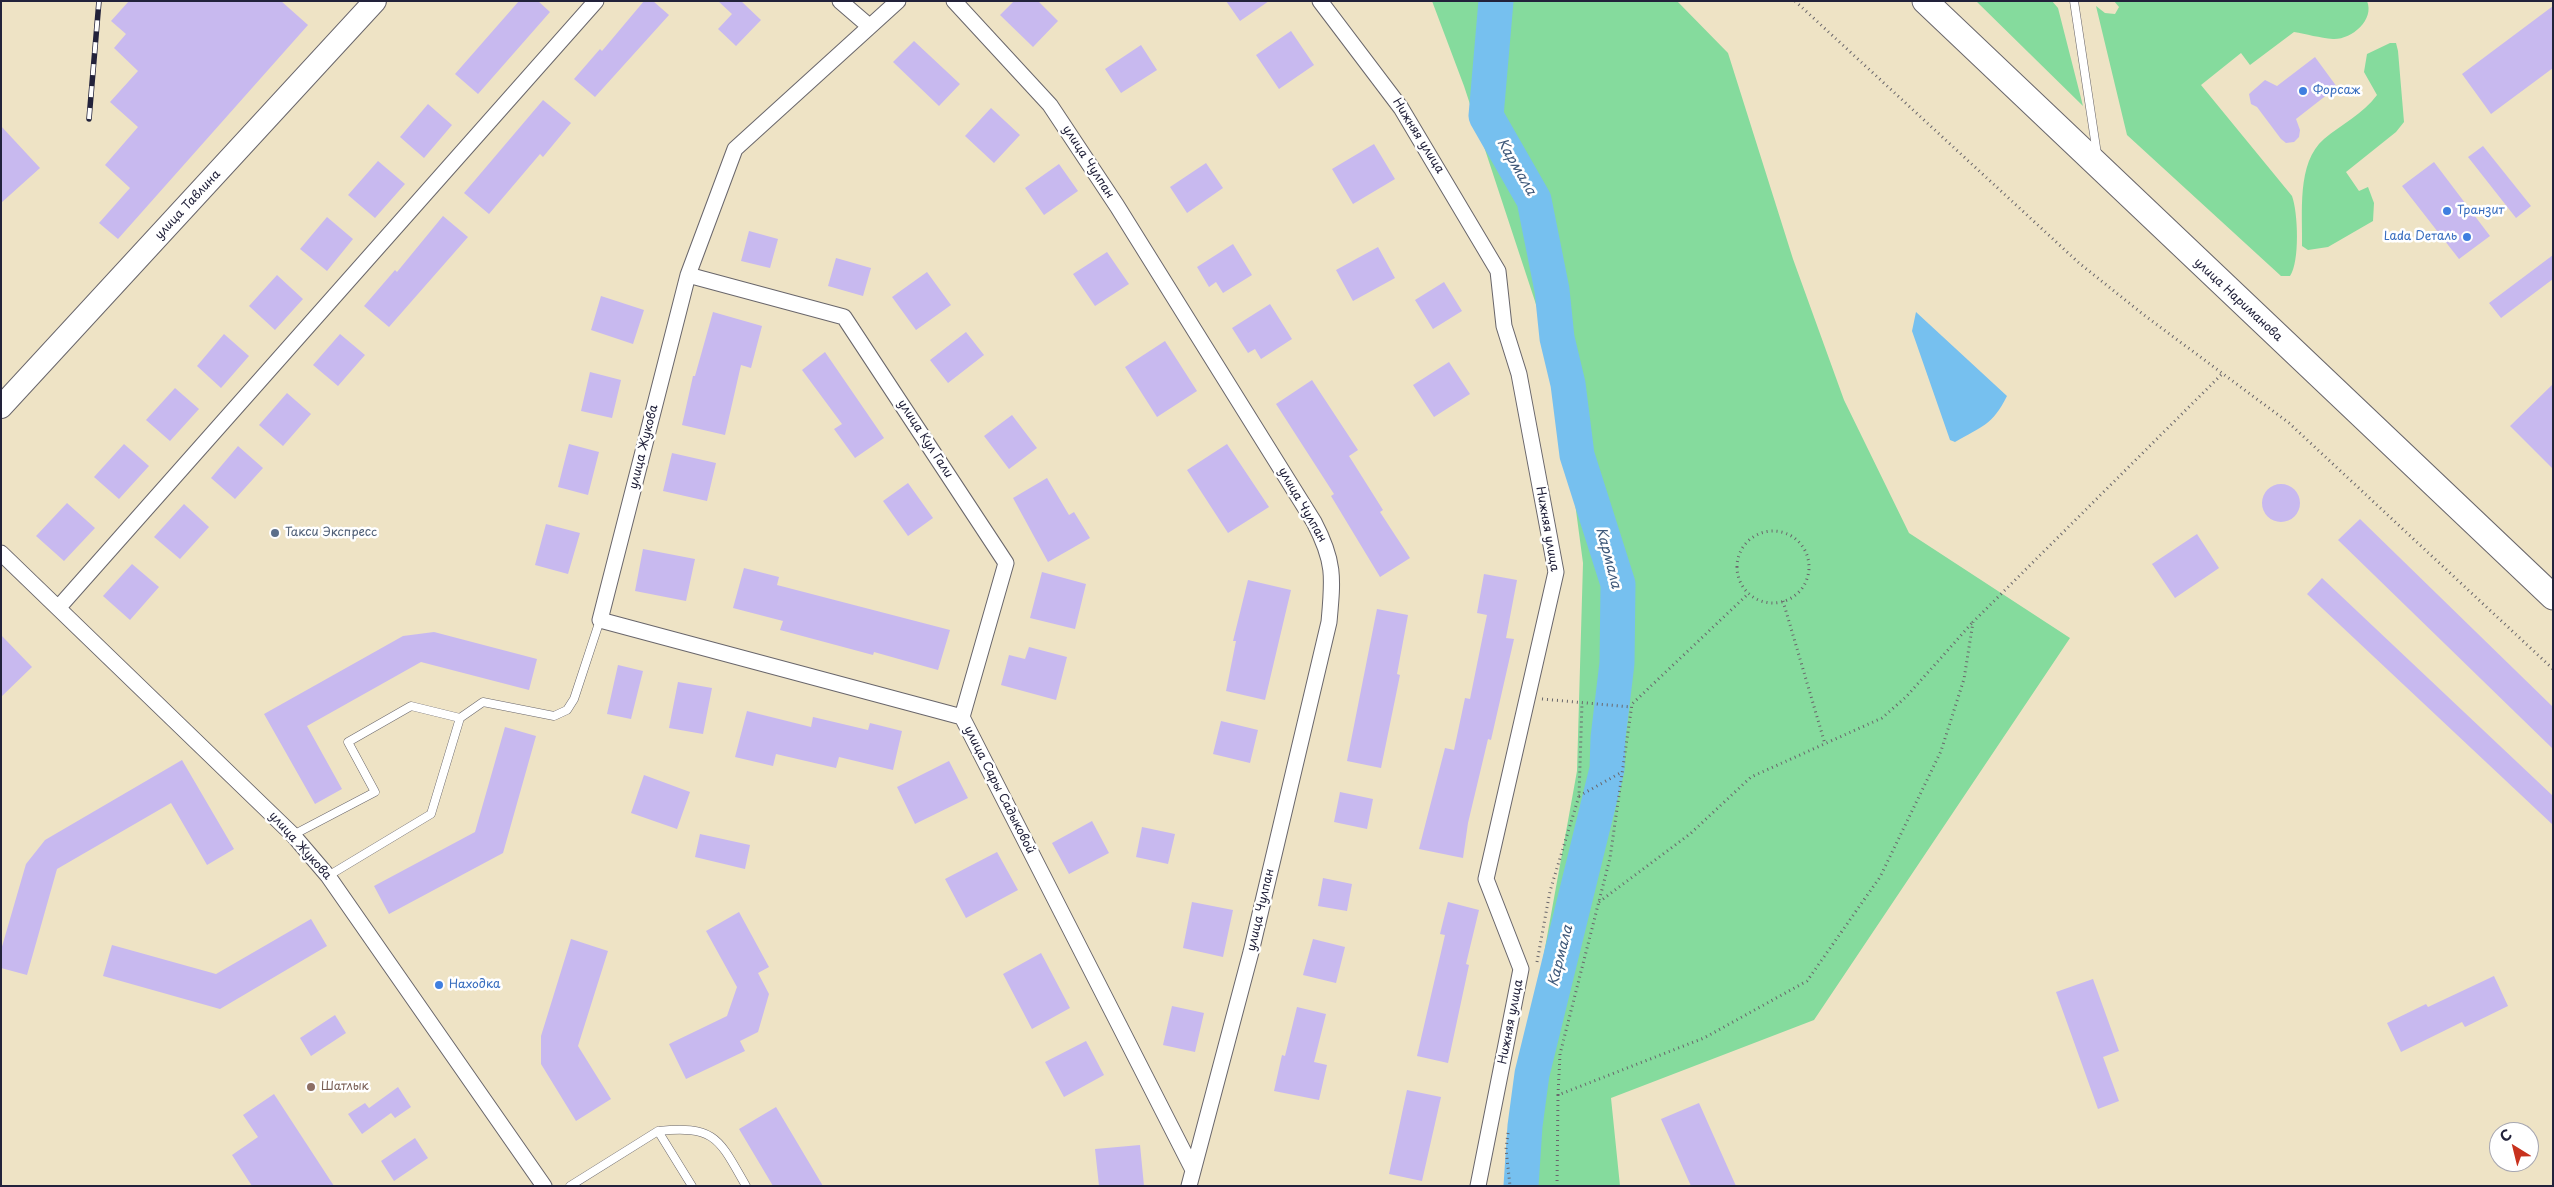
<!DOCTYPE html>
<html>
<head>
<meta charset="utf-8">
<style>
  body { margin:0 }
  #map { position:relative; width:2554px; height:1187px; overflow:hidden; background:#eee3c5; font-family:"Playpen Sans",sans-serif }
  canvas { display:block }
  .frame { position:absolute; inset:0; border:2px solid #22223b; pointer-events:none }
  .north { position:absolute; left:2489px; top:1122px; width:50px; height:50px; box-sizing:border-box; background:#fff; border:1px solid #a7a7b1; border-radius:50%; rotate:324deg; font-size:14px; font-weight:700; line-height:20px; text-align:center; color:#22223b }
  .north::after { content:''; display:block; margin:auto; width:18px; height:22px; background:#c8321e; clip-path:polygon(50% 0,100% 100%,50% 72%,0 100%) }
</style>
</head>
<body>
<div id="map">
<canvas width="2554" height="1187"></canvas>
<div class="frame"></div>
<div class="north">С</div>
</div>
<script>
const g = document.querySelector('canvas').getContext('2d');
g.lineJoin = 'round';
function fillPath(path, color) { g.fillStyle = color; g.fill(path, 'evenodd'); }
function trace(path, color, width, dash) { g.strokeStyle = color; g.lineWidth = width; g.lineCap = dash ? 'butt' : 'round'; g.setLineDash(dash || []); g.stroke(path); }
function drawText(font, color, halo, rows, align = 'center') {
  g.font = font + ' "Playpen Sans",sans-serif'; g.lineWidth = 5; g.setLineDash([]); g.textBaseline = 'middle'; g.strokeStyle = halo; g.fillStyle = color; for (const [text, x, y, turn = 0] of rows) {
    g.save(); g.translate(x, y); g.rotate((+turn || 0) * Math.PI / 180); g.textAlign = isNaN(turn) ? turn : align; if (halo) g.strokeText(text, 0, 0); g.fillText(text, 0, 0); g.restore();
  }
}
const green = new Path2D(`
  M1432,1H1677L1728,53L1793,259L1844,400L1909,533L2070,638L1814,1020L1611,1098L1620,1186H1507L1512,1130L1577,771L1583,563L1557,368L1464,86Z
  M1976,1H2052L2058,8L2083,106Z
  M2114,1H2367C2375,20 2351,40 2333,39C2320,38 2306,34 2294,32L2250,65L2241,53L2201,85L2292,196C2298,212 2300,262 2290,276H2281L2127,135L2096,6L2105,13L2115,14L2119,7Z
  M2390,43H2396L2398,51L2404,122L2396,132L2346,172L2359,191L2368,187L2374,203L2373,221L2328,247L2308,250L2302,246C2303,214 2296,163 2324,139C2342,124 2363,114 2377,95L2364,72L2367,54Z`);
const water = new Path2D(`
  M1916,312L2007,396C1992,426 1982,426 1955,442L1950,440L1912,331Z`);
const river = new Path2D(`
  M1496,1L1486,116L1534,200L1552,290L1557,338L1568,384L1577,455L1618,584L1617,663L1608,738L1607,769L1532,1074L1525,1126L1521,1186`);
const building = new Path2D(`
  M129,1H281L308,25L118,239L99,223L130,188L105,165L138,127L110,102L138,71L114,48L126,34L111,21Z
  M519,1H538L550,12L478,94L455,74Z
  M644,1H653L669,15L595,97L574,79L600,49L602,51Z
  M718,1H741L761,20L736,46L718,29L732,14Z
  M1014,1H1038L1058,21L1033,47L1000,15Z
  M1226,1H1269L1240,21Z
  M2553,6V68L2491,114L2462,74Z
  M1291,31L1314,65L1279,89L1256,55Z
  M914,41L960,84L939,106L893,62Z
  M1141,45L1157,70L1121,93L1105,69Z
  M2315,57L2337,87L2296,119L2300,130L2299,137L2294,142L2286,143L2281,139L2257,107L2251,104L2249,94L2265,80L2277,86Z
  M543,100L571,123L543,157L540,154L489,214L464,193Z
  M428,104L452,125L424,158L400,137Z
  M991,108L1020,135L994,163L965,136Z
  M1,126L40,168L1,203Z
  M1374,144L1395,179L1353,204L1332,169Z
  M2483,146L2531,206L2516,218L2468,157Z
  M378,161L405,184L375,218L348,195Z
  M2434,162L2490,236L2459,259L2402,186Z
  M1206,163L1223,188L1187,213L1170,187Z
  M1059,164L1078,191L1044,215L1025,188Z
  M443,216L468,237L389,327L364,306L395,270L397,272Z
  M327,217L353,239L327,271L300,249Z
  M749,231L778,239L770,268L741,261Z
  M1233,244L1252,275L1223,293L1216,282L1209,287L1197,267Z
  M1378,247L1395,278L1353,301L1336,270Z
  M1107,252L1129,284L1095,306L1073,274Z
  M2553,255V279L2501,318L2489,303Z
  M836,258L871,268L863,296L828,286Z
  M927,272L951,305L916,330L892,297Z
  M277,275L303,299L275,330L249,306Z
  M1444,282L1462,311L1433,329L1415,300Z
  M601,296L644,310L633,344L591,330Z
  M1270,304L1292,339L1261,359L1255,349L1248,353L1232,328Z
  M713,312L762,326L751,368L741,365L725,435L682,425L693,376H695Z
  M966,332L984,355L948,383L930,360Z
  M224,334L249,356L221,388L197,366Z
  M340,334L365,355L338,386L313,365Z
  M1165,341L1197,391L1157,417L1125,367Z
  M825,352L884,438L855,458L834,429L842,424L802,370Z
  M1449,362L1470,394L1434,417L1413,385Z
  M590,372L621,380L612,418L581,411Z
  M1312,380L1358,450L1349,456L1383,510L1380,512L1410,558L1380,577L1331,496L1334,494L1276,404Z
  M2553,384V469L2510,426Z
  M175,388L199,409L170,441L146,420Z
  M287,393L311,414L283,446L259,425Z
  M1012,415L1037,448L1009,469L984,436Z
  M124,444L149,466L119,499L94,477Z
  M569,444L599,452L588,495L558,487Z
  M1227,444L1269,507L1228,533L1187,470Z
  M238,446L263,468L235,499L211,478Z
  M672,453L716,463L707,501L663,491Z
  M1047,478L1069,515L1074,512L1090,538L1048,562L1013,498Z
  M908,483L933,518L908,536L883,501Z
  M2262 503a19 19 0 1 1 38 0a19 19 0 1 1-38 0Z
  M67,503L95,528L64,561L36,536Z
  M184,504L209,527L180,559L154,537Z
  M2360,519L2553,707V749L2338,540Z
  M546,524L580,533L568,574L535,565Z
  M2197,534L2219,568L2175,598L2152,564Z
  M643,549L695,559L686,601L635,591Z
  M132,564L159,587L130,620L103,596Z
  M744,568L779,577L777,585L950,630L938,670L874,652L873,655L780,630L783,621L733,608Z
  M1042,572L1086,584L1075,629L1030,618Z
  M1484,574L1517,580L1506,638L1514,639L1491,740L1488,739L1468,823L1463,858L1419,849L1445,748L1454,750L1465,698L1470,699L1487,615L1477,613Z
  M2322,578L2553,796V825L2307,594Z
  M1248,580L1291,590L1265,700L1226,691L1236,641H1233Z
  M1377,609L1408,615L1397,674L1400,675L1381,768L1347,761Z
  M434,632L537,659L529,690L421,662L307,726L342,789L315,804L264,714L403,636Z
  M1,635L32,667L1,697Z
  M1029,647L1067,657L1056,700L1001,685L1009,655L1025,659Z
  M618,665L643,671L631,719L607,714Z
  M678,682L712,688L703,734L669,728Z
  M747,711L811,727L813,717L868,730L870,723L902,731L893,770L839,757L836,768L776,754L773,766L735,757Z
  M1221,721L1258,730L1250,763L1213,754Z
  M505,727L536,736L503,853L389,914L374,886L475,832Z
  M182,760L234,849L207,865L171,803L57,869L27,975L1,968V950L26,864L45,840Z
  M949,761L968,798L915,824L897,787Z
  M644,775L690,792L677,829L631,813Z
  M1340,792L1373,799L1367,829L1334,822Z
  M1092,821L1109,853L1069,874L1052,843Z
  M1142,827L1175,834L1168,864L1136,857Z
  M700,834L750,845L745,869L695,857Z
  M997,852L1018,890L966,918L945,879Z
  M1323,878L1352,884L1347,911L1318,906Z
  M1192,902L1233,910L1223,957L1183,948Z
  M1448,902L1479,910L1466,964L1469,965L1448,1063L1417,1056L1445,935L1440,934Z
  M739,912L769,967L758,973L769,994L758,1032L740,1041L745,1051L686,1079L669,1044L727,1016L737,987L706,931Z
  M311,919L327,946L220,1009L103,976L112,945L216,974Z
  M571,939L608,951L578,1046L611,1099L576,1121L541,1064V1036Z
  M1313,939L1345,947L1336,983L1303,975Z
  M1041,953L1070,1008L1032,1029L1003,974Z
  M2494,976L2508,1006L2465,1027L2462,1022L2401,1052L2387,1023L2426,1004L2428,1007Z
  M2093,979L2119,1051L2103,1057L2119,1101L2098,1109L2056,992Z
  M1172,1006L1204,1013L1195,1052L1163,1045Z
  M1297,1007L1326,1014L1314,1062L1327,1065L1319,1100L1274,1091L1282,1055L1285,1056Z
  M335,1015L346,1033L311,1056L300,1038Z
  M1086,1041L1104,1075L1064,1097L1045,1062Z
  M398,1087L411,1107L395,1118L391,1113L362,1134L348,1114L365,1103L369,1108Z
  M1407,1090L1441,1097L1422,1181L1389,1174Z
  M274,1094L334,1186H252L232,1155L258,1137L243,1115Z
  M1699,1103L1736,1186H1691L1661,1119Z
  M776,1107L823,1186H773L739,1129Z
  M415,1138L428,1158L394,1181L381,1161Z
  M1140,1145L1144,1186H1099L1095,1149Z`);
const path = new Path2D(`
  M1795,1L2079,263L2144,315L2289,423L2553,669
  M1737 567a36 36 0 1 1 72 0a36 36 0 1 1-72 0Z
  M1783,601L1825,744
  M1542,699L1631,707
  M1579,796L1622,772
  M1599,902L1690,834L1751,777L1882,718L1906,697L1972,623
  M1537,962L1550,891L1579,796L1582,703
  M1558,1095L1560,1054L1610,858L1632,704L1749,593
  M1508,1133L1506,1149L1510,1186
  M1557,1186L1558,1095L1704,1038L1807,981L1880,877L1941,751L1964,679L1973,622L2223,373`);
const lane = new Path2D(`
  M2074,1L2097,154
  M460,718L483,702L554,716L567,710L574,699L600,620
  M293,835L375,792L348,742L411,706L460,718L431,814L328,876
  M658,1131C716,1125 719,1139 746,1186
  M570,1186L658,1131L692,1186`);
const street = new Path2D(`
  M840,1L869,26
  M898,1L735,149L688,275L600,620L962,717L1193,1170
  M954,1L1050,105L1117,206L1314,522C1335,562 1333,578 1329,622L1251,952L1189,1186
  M1320,1L1401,108L1498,271L1504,326L1519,374L1556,572L1486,879L1521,969L1478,1186
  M688,275L844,317L1006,563L962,717
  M1,553L293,835L328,876L544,1186
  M59,607L596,1`);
const secondary = new Path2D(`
  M1,407L375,1`);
const primary = new Path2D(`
  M1925,1L2553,597`);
const rail = new Path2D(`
  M89,119L99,1`);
const markers = [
  [2303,91,5,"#3f7fe0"],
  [2447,211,5,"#3f7fe0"],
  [2467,237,5,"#3f7fe0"],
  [275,533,5,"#5c6f8a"],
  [439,985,5,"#3f7fe0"],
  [311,1087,5,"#8d6e63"]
];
const shopNames = [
  ["Форсаж",2313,91],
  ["Транзит",2457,211],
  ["Lada Dеталь",2457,237,"right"],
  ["Находка",449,985]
];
const streetNames = [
  ["Нижняя улица",1418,136,58],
  ["улица Чулпан",1088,162,57],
  ["улица Тавлина",188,205,-47],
  ["улица Нариманова",2238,300,43],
  ["улица Кул Гали",925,439,57],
  ["улица Жукова",644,447,-76],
  ["улица Чулпан",1302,505,60],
  ["Нижняя улица",1547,529,80],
  ["улица Сары Садыковой",999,790,63],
  ["улица Жукова",300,846,48],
  ["улица Чулпан",1261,910,-77],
  ["Нижняя улица",1511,1022,-79]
];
const serviceNames = [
  ["Такси Экспресс",285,533]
];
const educationNames = [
  ["Шатлык",321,1087]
];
const waterNames = [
  ["Кармала",1516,167,60],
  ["Кармала",1608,558,75],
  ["Кармала",1561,956,-76]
];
fillPath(green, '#85db9d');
fillPath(water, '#76c0ef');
trace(river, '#76c0ef', 35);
fillPath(building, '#c8b9ef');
trace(lane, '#69666b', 9);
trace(street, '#69666b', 17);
trace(secondary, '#69666b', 24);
trace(primary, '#69666b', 27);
trace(path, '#69666b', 3, [1, 4]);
trace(lane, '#fff', 8);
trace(street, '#fff', 15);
trace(secondary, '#fff', 22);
trace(primary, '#fff', 25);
trace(rail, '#22223b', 5.5);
trace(rail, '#fff', 4, [11]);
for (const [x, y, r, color] of markers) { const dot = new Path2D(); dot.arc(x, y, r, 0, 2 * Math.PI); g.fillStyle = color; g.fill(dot); trace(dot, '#fff', 2); }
drawText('12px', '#366cbe', '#fff', shopNames, 'left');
drawText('12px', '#22223b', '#fff', streetNames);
drawText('12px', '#4e5e75', '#fff', serviceNames, 'left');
drawText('12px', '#785e54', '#fff', educationNames, 'left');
drawText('italic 14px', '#3f597a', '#fff', waterNames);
</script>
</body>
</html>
